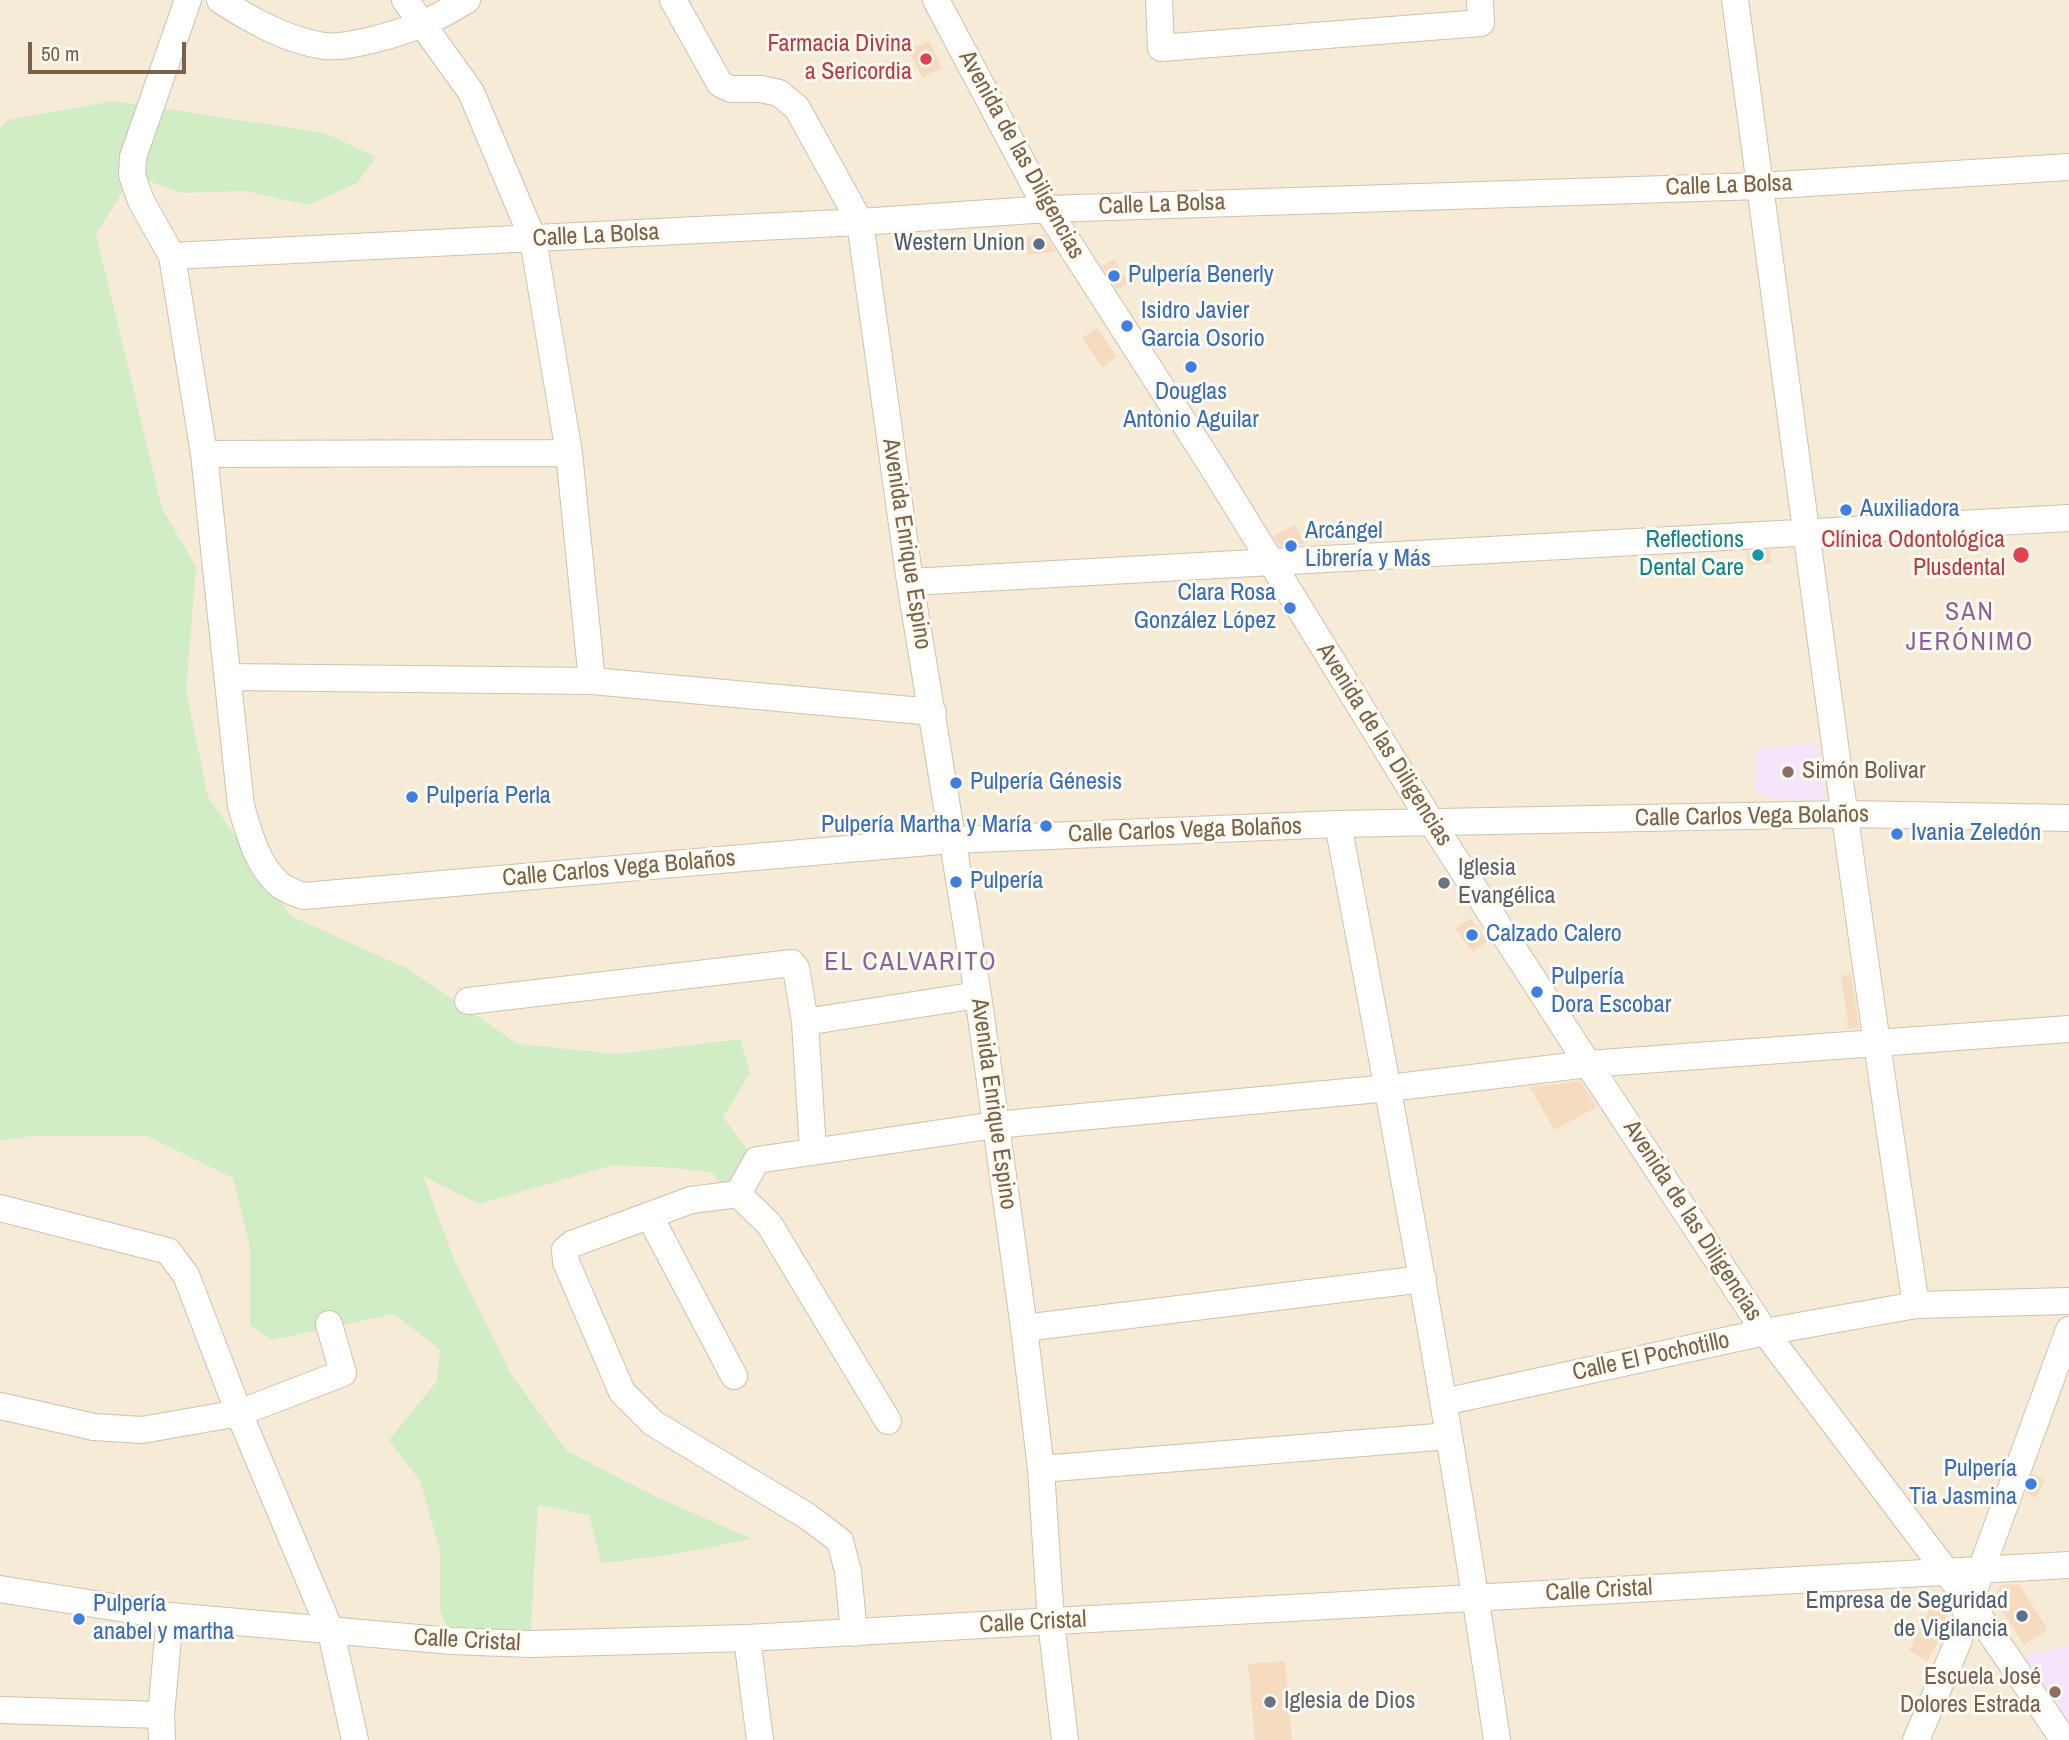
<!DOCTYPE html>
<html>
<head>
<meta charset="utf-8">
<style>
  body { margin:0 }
  #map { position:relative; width:2069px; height:1740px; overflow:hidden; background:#fef8e9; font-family:"Archivo Narrow",sans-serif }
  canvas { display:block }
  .scale { position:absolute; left:28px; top:42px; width:158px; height:32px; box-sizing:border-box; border:4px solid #7a614a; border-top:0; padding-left:9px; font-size:21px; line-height:24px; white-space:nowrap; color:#7a614a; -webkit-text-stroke:5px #fffbf1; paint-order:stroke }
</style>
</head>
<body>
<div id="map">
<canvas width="2069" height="1740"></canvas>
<div class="scale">50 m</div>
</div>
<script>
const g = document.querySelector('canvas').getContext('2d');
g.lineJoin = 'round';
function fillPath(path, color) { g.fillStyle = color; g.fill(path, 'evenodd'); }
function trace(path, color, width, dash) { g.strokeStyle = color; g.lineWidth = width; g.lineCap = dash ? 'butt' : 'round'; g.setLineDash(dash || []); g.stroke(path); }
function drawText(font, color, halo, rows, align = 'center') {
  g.font = font + ' "Archivo Narrow",sans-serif'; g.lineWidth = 6; g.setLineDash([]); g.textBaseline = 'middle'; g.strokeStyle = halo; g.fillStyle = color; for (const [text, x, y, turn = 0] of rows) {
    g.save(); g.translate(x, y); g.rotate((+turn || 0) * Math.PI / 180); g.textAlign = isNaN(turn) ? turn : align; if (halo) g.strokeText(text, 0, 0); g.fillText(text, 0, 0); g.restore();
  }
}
const residential = new Path2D(`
  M0,0H2069V1740H0Z`);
const education = new Path2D(`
  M1817,743L1824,799L1770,800L1768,793L1755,795V749Z
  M2069,1646V1727L2017,1657Z`);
const green = new Path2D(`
  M113,101L325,133L376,157L357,183L308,205L245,191L181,193L133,175L96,234L162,508L196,567L186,690L208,797L291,916L408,969L518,1044L616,1054L740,1039L750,1073L723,1117L753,1157L727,1192L713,1173L677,1168L613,1165L479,1204L423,1176L455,1262L511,1374L567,1451L652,1495L752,1539L664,1556L601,1563L589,1515L538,1505L530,1644L452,1641L440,1609V1551L420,1481L389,1440L437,1381L440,1350L394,1314L272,1340L250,1325V1248L233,1178L147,1136H32L0,1141V128L8,120Z`);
const building = new Path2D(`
  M929,41L942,68L922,77L909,50Z
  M1045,235L1056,252L1027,255L1025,237Z
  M1114,259L1128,284L1117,289L1102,266Z
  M1097,328L1117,357L1102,367L1082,338Z
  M1295,525L1305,544L1280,546L1273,536Z
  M1769,550L1771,563L1748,565L1747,552Z
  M1470,918L1488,941L1473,952L1455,929Z
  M1851,974L1859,1028L1849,1029L1841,976Z
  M1580,1081L1597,1107L1554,1130L1530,1087Z
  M2033,1474L2045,1480L2036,1498L2026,1493Z
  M2019,1584L2048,1630L2024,1645L1994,1598L2001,1585Z
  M1935,1599L1949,1619L1928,1661L1909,1651Z
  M1285,1661L1292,1740H1255L1248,1664Z`);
const minor = new Path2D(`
  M188,0L133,157L132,175L141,201L172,256L204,454L241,806C249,833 257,865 279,884C285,890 296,893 303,896L952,840L1338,824L1846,814L2069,818
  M220,0C252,21 286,40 324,46C348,49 401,33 424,23C439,17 453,8 467,0
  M405,0L471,92L533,239L569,453L592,681
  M673,0L720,84L731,89H761L779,93L797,108L860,222L910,582L978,995L1024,1328L1041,1469L1051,1622L1065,1740
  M936,0L1047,209L1215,471L1432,823L1588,1064L1765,1332L1970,1603L2064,1740
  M1159,0L1161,48L1481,23L1480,0
  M1735,0C1794,435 1849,871 1916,1305
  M172,256L860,222L1047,209L1760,186L2069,167
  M204,454L569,453
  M910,582L2069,518
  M228,677L592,681L933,712
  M1338,824C1396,1129 1452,1433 1497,1740
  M468,1001L792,963L796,968L805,1022L813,1151
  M805,1022L978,995
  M738,1194L769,1224L888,1421
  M0,1208L168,1251L186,1275L239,1413L331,1632L355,1740
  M649,1215L734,1376
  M1024,1328L1423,1279
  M1444,1402L1765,1332L1916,1305L2069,1301
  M0,1406L94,1427L142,1430L239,1413L343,1373L329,1324
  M1041,1469L1449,1436
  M0,1589L170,1616L452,1641L530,1644L747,1638L2069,1565
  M854,1633L848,1571L840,1541L807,1516L653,1423L622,1392L566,1262L565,1250L572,1244L691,1200L738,1194L757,1160L995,1125L1389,1088L1588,1064L2069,1029
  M747,1638L760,1740
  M0,1710L161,1715
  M162,1740L161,1715L170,1616
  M1916,1740L1958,1642L1981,1570L2069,1330`);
const markers = [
  [926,59,7,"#e0444e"],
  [1039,244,7,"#5c6f8a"],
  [1114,276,7,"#3f7fe0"],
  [1127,326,7,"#3f7fe0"],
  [1191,367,7,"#3f7fe0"],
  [1846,510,7,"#3f7fe0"],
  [1291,546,7,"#3f7fe0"],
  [1758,555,7,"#0f9aa8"],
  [2021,555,9,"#e0444e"],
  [1290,608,7,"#3f7fe0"],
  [1788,772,7,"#8d6e63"],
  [956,783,7,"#3f7fe0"],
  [412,797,7,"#3f7fe0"],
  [1046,826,7,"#3f7fe0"],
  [1897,834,7,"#3f7fe0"],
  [956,882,7,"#3f7fe0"],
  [1444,883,7,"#6b7280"],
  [1472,935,7,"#3f7fe0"],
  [1537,992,7,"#3f7fe0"],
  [2031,1484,7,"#3f7fe0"],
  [2022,1616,7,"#5c6f8a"],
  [79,1619,7,"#3f7fe0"],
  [2055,1692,7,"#8d6e63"],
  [1270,1702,7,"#6b7280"]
];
const healthNames = [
  ["Farmacia Divina",912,45],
  ["a Sericordia",912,73],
  ["Clínica Odontológica",2005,541],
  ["Plusdental",2005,569]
];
const streetNames = [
  ["Avenida de las Diligencias",1021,155,61],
  ["Calle La Bolsa",1729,186,-2],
  ["Calle La Bolsa",1162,205,-2],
  ["Calle La Bolsa",596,236,-3],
  ["Avenida Enrique Espino",906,544,81],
  ["Avenida de las Diligencias",1384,745,58],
  ["Calle Carlos Vega Bolaños",1752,817,-1],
  ["Calle Carlos Vega Bolaños",1185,831,-2],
  ["Calle Carlos Vega Bolaños",619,869,-5],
  ["Avenida Enrique Espino",993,1104,82],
  ["Avenida de las Diligencias",1692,1221,57],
  ["Calle El Pochotillo",1651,1357,-12],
  ["Calle Cristal",1599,1591,-3],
  ["Calle Cristal",1033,1623,-3],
  ["Calle Cristal",467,1641,3]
];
const serviceNames = [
  ["Western Union",1025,244],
  ["Empresa de Seguridad",2008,1602],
  ["de Vigilancia",2008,1630]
];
const shopNames = [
  ["Pulpería Benerly",1128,276],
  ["Isidro Javier",1141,312],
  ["Garcia Osorio",1141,340],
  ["Douglas",1191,393,"center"],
  ["Antonio Aguilar",1191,421,"center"],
  ["Auxiliadora",1860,510],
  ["Arcángel",1305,532],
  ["Librería y Más",1305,560],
  ["Clara Rosa",1276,594,"right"],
  ["González López",1276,622,"right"],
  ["Pulpería Génesis",970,783],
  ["Pulpería Perla",426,797],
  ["Pulpería Martha y María",1032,826,"right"],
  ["Ivania Zeledón",1911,834],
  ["Pulpería",970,882],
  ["Calzado Calero",1486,935],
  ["Pulpería",1551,978],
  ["Dora Escobar",1551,1006],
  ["Pulpería",2017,1470,"right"],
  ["Tia Jasmina",2017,1498,"right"],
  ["Pulpería",93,1605],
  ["anabel y martha",93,1633]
];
const cultureNames = [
  ["Reflections",1744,541],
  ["Dental Care",1744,569]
];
const educationNames = [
  ["Simón Bolivar",1802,772],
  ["Escuela José",2041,1678,"right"],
  ["Dolores Estrada",2041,1706,"right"]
];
const worshipNames = [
  ["Iglesia",1458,869],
  ["Evangélica",1458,897],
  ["Iglesia de Dios",1284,1702]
];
const neighbourhoodNames = [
  ["SAN",1970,613],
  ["JERÓNIMO",1970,643],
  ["EL CALVARITO",911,963]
];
fillPath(residential, '#f6ebd7');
fillPath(education, '#f5e5fa');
fillPath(green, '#d1edc6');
fillPath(building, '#f5dbbf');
trace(minor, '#d1c1ad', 28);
trace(minor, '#fff', 26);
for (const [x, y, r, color] of markers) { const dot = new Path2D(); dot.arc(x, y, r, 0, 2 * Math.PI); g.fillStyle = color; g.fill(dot); trace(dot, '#fffbf1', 2.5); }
drawText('24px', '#be3a42', '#fffbf1', healthNames, 'right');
drawText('24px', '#7a614a', '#fffbf1', streetNames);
drawText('24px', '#4e5e75', '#fffbf1', serviceNames, 'right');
drawText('24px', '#366cbe', '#fffbf1', shopNames, 'left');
drawText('24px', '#0d838f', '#fffbf1', cultureNames, 'right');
drawText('24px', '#785e54', '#fffbf1', educationNames, 'left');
drawText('24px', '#5b616d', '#fffbf1', worshipNames, 'left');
g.letterSpacing = '2px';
drawText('26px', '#8c6396', '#fffbf1', neighbourhoodNames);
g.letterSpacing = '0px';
</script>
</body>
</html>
